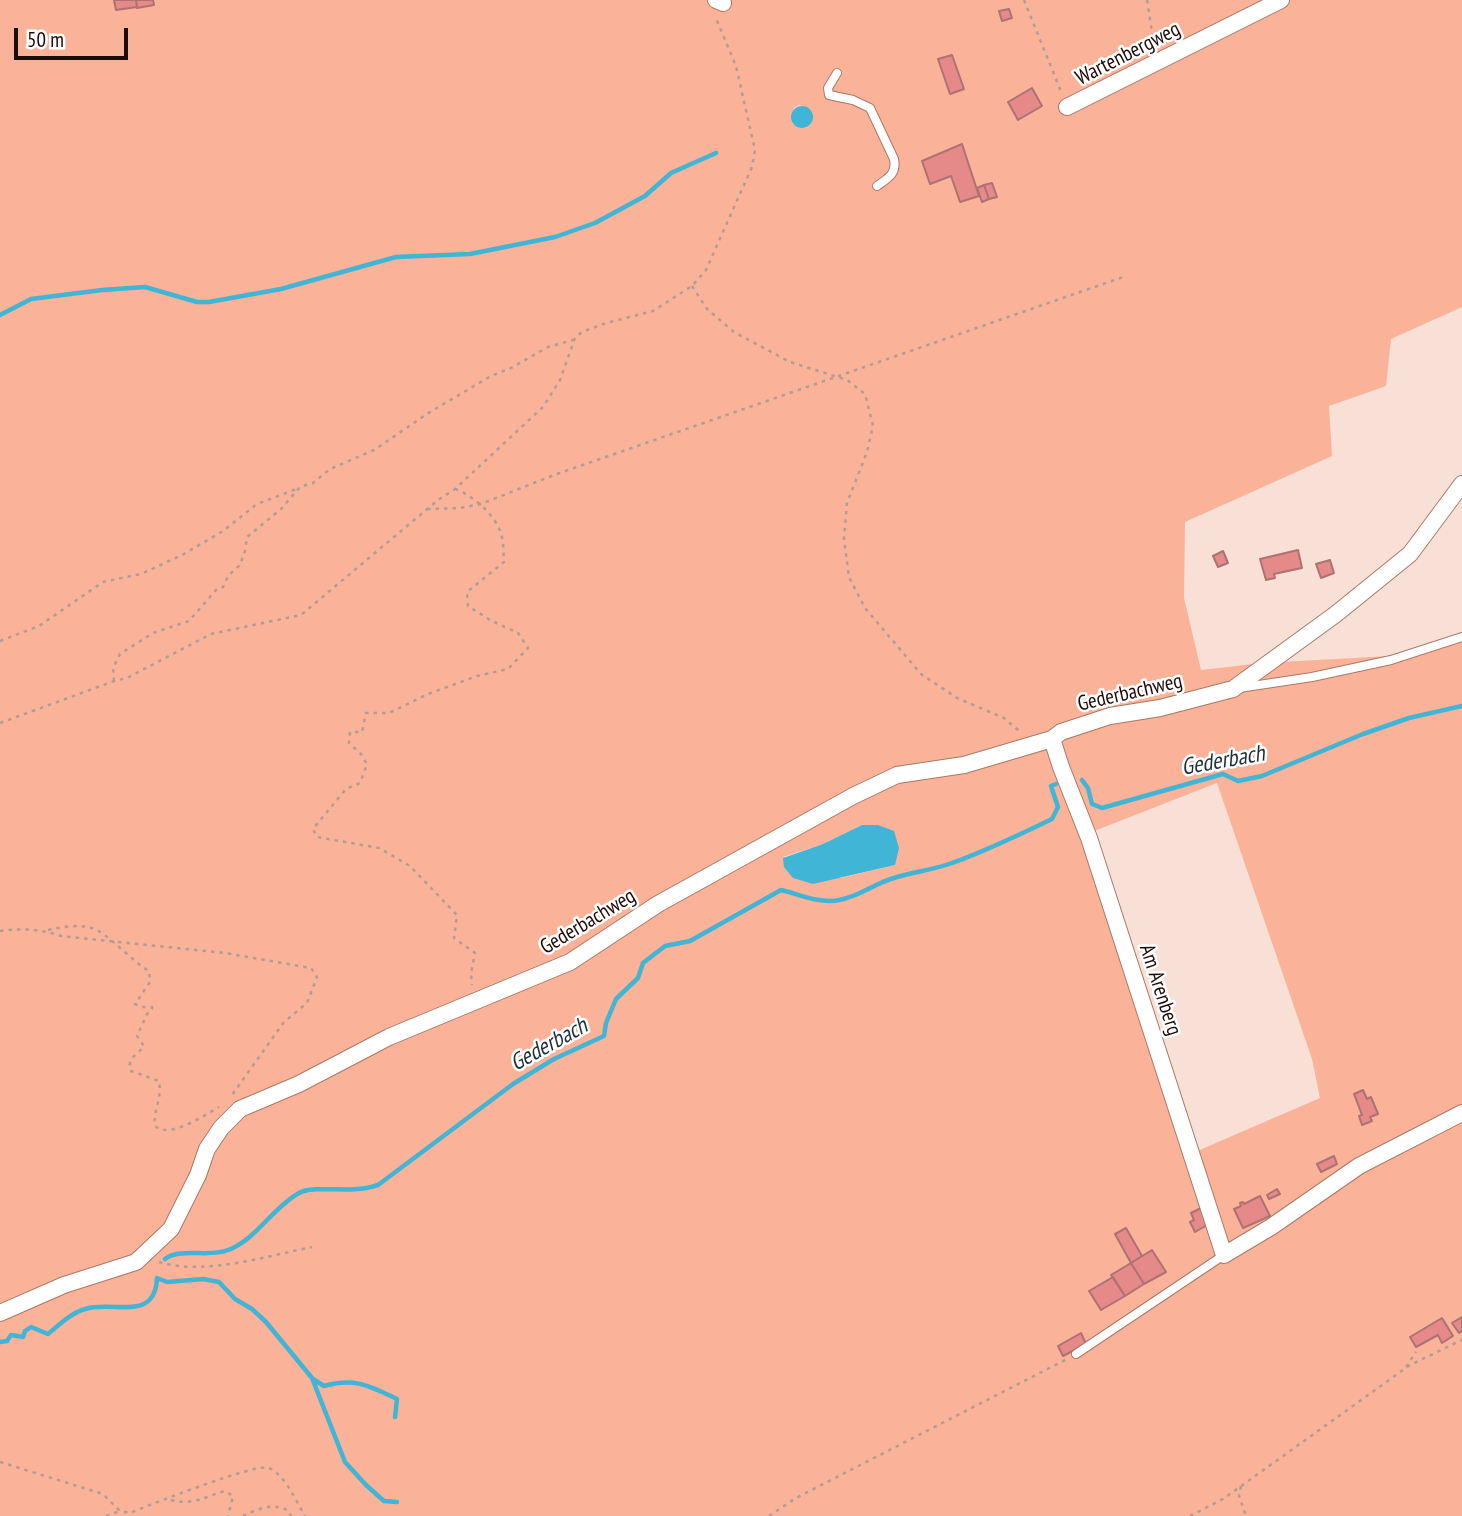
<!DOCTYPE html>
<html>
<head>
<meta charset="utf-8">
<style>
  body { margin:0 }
  #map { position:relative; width:1462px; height:1516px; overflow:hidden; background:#f8e0d7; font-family:"PT Sans Narrow",sans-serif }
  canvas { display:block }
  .scale { position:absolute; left:14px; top:28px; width:114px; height:32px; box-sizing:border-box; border:4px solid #1f0b05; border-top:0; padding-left:9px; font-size:21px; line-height:24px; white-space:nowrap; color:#1f0b05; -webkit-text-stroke:5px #fff; paint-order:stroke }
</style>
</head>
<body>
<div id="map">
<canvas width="1462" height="1516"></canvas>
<div class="scale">50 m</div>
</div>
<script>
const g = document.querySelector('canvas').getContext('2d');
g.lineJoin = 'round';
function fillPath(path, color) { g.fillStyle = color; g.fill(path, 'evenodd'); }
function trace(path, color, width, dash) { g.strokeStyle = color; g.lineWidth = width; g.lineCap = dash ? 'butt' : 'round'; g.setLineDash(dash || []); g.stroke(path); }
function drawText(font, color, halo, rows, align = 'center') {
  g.font = font + ' "PT Sans Narrow",sans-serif'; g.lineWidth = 5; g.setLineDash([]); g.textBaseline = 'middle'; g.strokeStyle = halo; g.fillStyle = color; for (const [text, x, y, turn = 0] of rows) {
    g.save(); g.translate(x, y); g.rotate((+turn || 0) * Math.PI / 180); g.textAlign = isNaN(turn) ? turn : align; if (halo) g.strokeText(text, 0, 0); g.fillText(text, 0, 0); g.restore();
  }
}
const green = new Path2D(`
  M0,0H1462V307L1391,339L1386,386L1329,406L1332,456L1185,522L1184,598L1201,670L1263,663L1390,656L1462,633V1516H0ZM799,105L808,108L810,125L806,128L797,127L792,117L794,108ZM1217,783L1312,1059L1320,1098L1188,1155L1084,835ZM862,825L895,865L841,878L783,857L823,844Z`);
const water = new Path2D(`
  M791 117a11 11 0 1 1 22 0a11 11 0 1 1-22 0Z
  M862,825H878L894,831L899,848L895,865L813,884L793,878L784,867L783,858L823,844Z`);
const stream = new Path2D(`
  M0,315L31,299L102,290L145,287L197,302H209L281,289L396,257L470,254L555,237L595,223L645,196L671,173L716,153
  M1082,780L1088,788L1092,804L1102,808L1223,774L1238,781L1262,776L1363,734L1409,718L1462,706
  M165,1259C181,1247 209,1258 228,1250C257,1239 272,1208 299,1193C312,1186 342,1191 357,1189C364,1189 372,1187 378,1185L513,1084L554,1059L604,1036L606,1023L616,999L638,978L643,963L665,946L690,941L781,890C799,894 819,904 839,900C859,897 875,883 894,878C913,872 933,870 952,863C986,851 1019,835 1052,819L1058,807L1051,786L1056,784
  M0,1342L7,1341L11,1335L23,1337L25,1331L31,1327L48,1334C59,1325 71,1313 85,1309C113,1300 155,1323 157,1278L167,1282L203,1279L219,1282L235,1299L252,1309L266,1322L312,1378L345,1462L366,1485L384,1501L397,1502
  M313,1379L324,1386C354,1377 370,1386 397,1399L395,1417`);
const building = new Path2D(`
  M114,0H136L137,7L116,10Z
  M136,0H153L154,5L137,8Z
  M1009,9L1012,18L1002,21L999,11Z
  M952,55L964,89L950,94L938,59Z
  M1032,88L1042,106L1018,120L1008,102Z
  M962,144L979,196L960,202L951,176L930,184L922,161Z
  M992,183L997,197L989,199L984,185Z
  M984,185L989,199L982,202L977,188Z
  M1298,550L1302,568L1274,574L1275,578L1266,580L1260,559Z
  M1223,551L1228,563L1218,567L1213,556Z
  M1330,560L1334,573L1321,578L1316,564Z
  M1363,1090L1367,1099L1371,1097L1378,1114L1370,1117L1372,1121L1362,1125L1359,1116L1362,1115L1354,1094Z
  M1334,1156L1337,1164L1321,1172L1317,1164Z
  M1277,1189L1280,1194L1269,1199L1267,1195Z
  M1260,1196L1270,1216L1243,1228L1234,1209L1241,1206L1240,1203L1243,1202L1244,1204Z
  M1203,1207L1209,1224L1195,1232L1190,1222L1194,1220L1191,1213Z
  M1126,1228L1142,1256L1131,1263L1115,1234Z
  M1152,1250L1166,1272L1144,1284L1131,1263Z
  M1131,1263L1144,1284L1125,1296L1111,1275Z
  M1113,1277L1125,1296L1101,1310L1089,1291Z
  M1462,1317V1331L1459,1333L1452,1323Z
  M1442,1318L1453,1336L1442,1343L1438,1335L1416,1347L1410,1337Z
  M1081,1333L1086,1344L1063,1356L1058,1346Z`);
const path = new Path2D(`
  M1024,0L1062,94
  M1147,0L1154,45
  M692,286L707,309L734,332L790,362L847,380L865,394L873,426L867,452L847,503L844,539L849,577L865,608L921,674L957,698L1004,718L1019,731
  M455,489C472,495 496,515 501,534C504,542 503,553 504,562L467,592L468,606L490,620L518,633L528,648L508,669L477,676L428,694L389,713H366L362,732H350L349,743L361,754L367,764L360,783L346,789L313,829L317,837L379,848L410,866L457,915L454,938L475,953L471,973L472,985
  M427,509L460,508L481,504L554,475L1126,276
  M0,641L39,626L103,582L141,574L182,555L223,531L257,504L299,488
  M114,681L113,668L120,654L153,633L189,621L216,590L223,587L228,576L240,565L245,551L247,537L281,509L300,487L313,483L330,469L374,450L430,412L491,376L511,368L548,347L573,340
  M0,723L114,681L127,678L211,634L301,615L438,500L455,489L543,407L560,380L575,338L582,332L606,323L653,311L692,286L706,270L752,167L755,150L736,66L715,16
  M48,930C62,927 78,924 92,928C105,931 134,963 149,971L150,982L135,1004L142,1007H152V1009L147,1014L137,1036L144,1046C138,1055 126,1058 131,1071L159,1081C162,1102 153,1109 155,1126C170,1139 203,1116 219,1107
  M0,931C21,928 41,929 61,936L225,953L311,968L317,977L307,1003L284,1022L232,1095
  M159,1262C204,1276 267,1256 312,1247
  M1406,1367L1416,1352
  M0,1462L103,1494L120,1511L130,1513C149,1505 258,1462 269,1468C286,1476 296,1501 305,1516
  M1241,1486L1239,1496L1246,1516
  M171,1500C193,1506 206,1496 225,1491L233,1496L228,1516
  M106,1516L120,1511
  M243,1516C257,1509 274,1502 289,1511L291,1516
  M769,1516L796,1498L1067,1359
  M1190,1516L1223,1499L1410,1365L1462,1340`);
const lane = new Path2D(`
  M837,73L828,88L829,95L853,100L870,108L894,159C897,174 888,178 877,186
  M1239,688L1312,677L1391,660L1462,637
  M1076,1354L1224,1255`);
const street = new Path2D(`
  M716,0L723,3
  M1067,107L1281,0
  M1052,739L1061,767L1089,838L1224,1255L1271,1227L1359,1166L1462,1113
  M0,1313L64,1285L136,1262L171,1229L198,1175L207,1149L221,1128L240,1109L299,1084L389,1037L570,962L658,904L853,796L897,775L964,765L1052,739L1061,732L1110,716L1160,708L1233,689L1336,614L1410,554L1462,484`);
const streetNames = [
  ["Wartenbergweg",1128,54,-27],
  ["Gederbachweg",1130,693,-13],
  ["Gederbachweg",588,922,-31],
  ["Am Arenberg",1160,990,72]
];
const waterNames = [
  ["Gederbach",1223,761,-10],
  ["Gederbach",549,1045,-29]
];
fillPath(green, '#fab299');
fillPath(water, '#40b5d6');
trace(stream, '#40b5d6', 4.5);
fillPath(building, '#e58989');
trace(building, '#ad7372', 2);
trace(lane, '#ad7865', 10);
trace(street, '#ad7865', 18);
trace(path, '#b39c94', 2.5, [3.5, 5]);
trace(lane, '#fff', 8);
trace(street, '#fff', 16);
drawText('21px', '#1f0b05', '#fff', streetNames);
drawText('italic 23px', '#1c3037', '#fff', waterNames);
</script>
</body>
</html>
